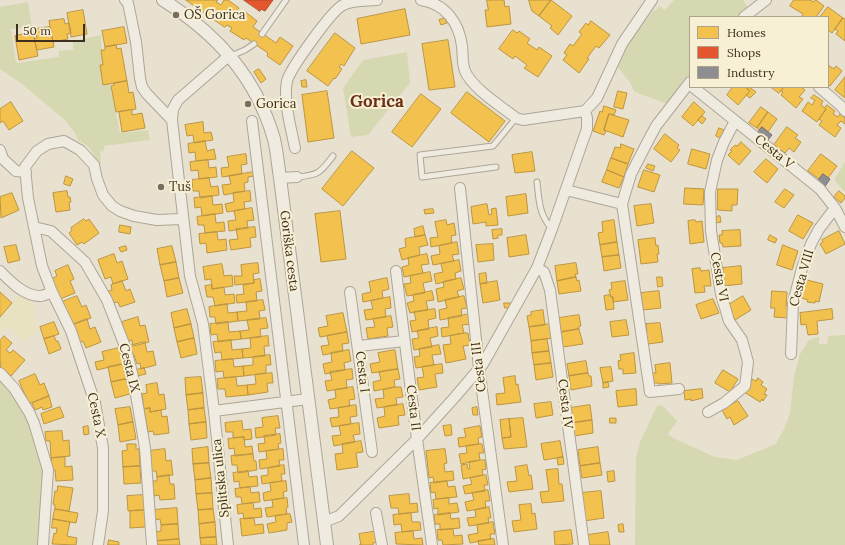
<!DOCTYPE html>
<html>
<head>
<meta charset="utf-8">
<style>
  body { margin:0 }
  #map { position:relative; width:845px; height:545px; overflow:hidden; background:#e8e1d0; font-family:Lora,serif }
  canvas { display:block }
  .legend { position:absolute; left:689px; top:16px; width:140px; height:72px; box-sizing:border-box; background:#f8f0d5; border:1px solid #ada38c; margin:0; padding:5px 7px; list-style:none; font-size:12px; color:#3d2f1e }
  .legend li { display:flex; align-items:center; gap:8px; height:20px }
  .legend b { width:20px; border:1px solid #ada38c }
  .scale { position:absolute; left:16px; top:24px; width:69px; height:18px; box-sizing:border-box; border:2px solid #3d2f1e; border-top:0; padding-left:5px; font-size:12px; line-height:14px; white-space:nowrap; color:#3d2f1e; -webkit-text-stroke:3px #f8f0d5; paint-order:stroke }
</style>
</head>
<body>
<div id="map">
<canvas width="845" height="545"></canvas>
<ul class="legend">
<li><b style="height:11px;background:#f2c14e"></b>Homes</li>
<li><b style="height:11px;background:#e4572e"></b>Shops</li>
<li><b style="height:11px;background:#8d8d92"></b>Industry</li>
</ul>
<div class="scale">50 m</div>
</div>
<script>
const g = document.querySelector('canvas').getContext('2d');
g.lineJoin = 'round';
function fillPath(path, color) { g.fillStyle = color; g.fill(path, 'evenodd'); }
function trace(path, color, width, dash) { g.strokeStyle = color; g.lineWidth = width; g.lineCap = dash ? 'butt' : 'round'; g.setLineDash(dash || []); g.stroke(path); }
function drawText(font, color, halo, rows, align = 'center') {
  g.font = font + ' Lora,serif'; g.lineWidth = 4; g.setLineDash([]); g.textBaseline = 'middle'; g.strokeStyle = halo; g.fillStyle = color; for (const [text, x, y, turn = 0] of rows) {
    g.save(); g.translate(x, y); g.rotate((+turn || 0) * Math.PI / 180); g.textAlign = isNaN(turn) ? turn : align; if (halo) g.strokeText(text, 0, 0); g.fillText(text, 0, 0); g.restore();
  }
}
const farmland = new Path2D(`
  M19,294L29,299L34,307L37,332L25,341L9,327L4,333L0,331V318Z`);
const green = new Path2D(`
  M674,0H743L748,7L736,17H690V74L685,83L668,104L640,94L634,91L631,84L618,67L626,45L654,10H656L659,6L665,10Z
  M28,2L32,27L11,29L16,63L59,57V51L73,50V41L101,35L103,84H110L120,133L148,130L150,140L104,146V151L100,152L101,164L98,165L91,150L86,145L78,140L75,133L65,120L22,84L0,69V7Z
  M407,52L410,83L368,135L351,137L343,88L363,60Z
  M845,162V192L834,180Z
  M845,335V545H635L636,458L640,442L657,406L662,405L677,421L668,434L673,438L715,457L737,460L776,444L784,429L790,413L794,376L800,354L809,340L819,337V344H827L828,336Z
  M0,377L30,418L46,472L41,545H0Z`);
const homes = new Path2D(`
  M186,0H218L216,2L221,5L224,0H228L239,8L235,14L239,18L244,11L257,21L253,27L276,43L280,37L293,46L280,65L267,56L268,53L246,38L244,40L230,31L232,28L227,25L225,27Z
  M487,0H504L505,7L509,6L511,24L487,27L485,10H488Z
  M529,0H551L539,16L532,11Z
  M551,0L572,16L558,35L550,28L552,26L539,16Z
  M794,0H811L813,2L816,0L824,6L816,17H804L802,16L803,14L790,6Z
  M828,7L843,18L832,33L828,30V17H820Z
  M405,9L410,35L361,44L357,19Z
  M83,10L87,34L71,37L67,13Z
  M445,18L447,23L441,25L439,20Z
  M843,18L845,19V41L836,34L838,31L835,29Z
  M64,19L65,24L69,23L71,33L67,34L68,39L53,42L49,21Z
  M591,21L610,35L599,48L596,46L587,58L589,59L579,73L563,60L567,55L564,53L570,44L573,46L582,34L579,32L586,23L588,25Z
  M50,27L54,47L37,50L34,39L37,38L35,29Z
  M124,27L127,43L105,47L102,31Z
  M513,30L517,33L519,31L530,39L527,43L537,50L539,47L552,56L538,77L524,68L527,65L515,56L513,59L499,49Z
  M33,32L38,56L19,60L15,36Z
  M335,33L355,48L344,66L341,64L339,67L342,69L335,79L334,78L328,86L307,71Z
  M448,40L455,87L429,90L422,44Z
  M116,45L117,49L121,48L127,81L103,85L100,65H103L101,50H105V47Z
  M828,65L834,69L836,66L842,71L830,86L828,84Z
  M259,69L266,79L261,83L254,72Z
  M845,77V98L835,90Z
  M306,80L307,87H302L301,81Z
  M127,81L129,93L133,92L136,109L116,112L111,86L114,85V83Z
  M733,87H746L750,91L738,105L727,95Z
  M749,87L756,92L750,98L746,95L750,91L747,89Z
  M771,87H784L779,93Z
  M784,87H801L805,90L799,97L803,99L796,108L781,95L783,92L781,91Z
  M327,91L334,138L308,142L302,95Z
  M618,91L627,93L623,109L614,107Z
  M467,92L505,121L489,142L451,113Z
  M421,94L441,109L412,147L392,132Z
  M814,95L823,101L821,105L826,109L817,122L802,111L808,102L812,105L815,100L811,98Z
  M11,102L23,121L9,130L3,121L0,123V109Z
  M694,102L705,112L693,126L682,117Z
  M827,105L835,111L833,114L838,117L840,114L845,118V124L841,121L837,125L841,128L835,137L819,125L822,121L819,119L826,109L825,108Z
  M604,106L616,110L614,115L609,114L604,130L606,131L604,135L593,131L600,111L602,112Z
  M761,107L768,112L757,128L749,123Z
  M132,110V115L142,113L145,128L122,132L119,112Z
  M768,112L777,119L768,132L762,127L759,130L757,128Z
  M609,114L629,120L623,137L604,130Z
  M702,116L706,119L702,124L698,120Z
  M203,122L204,133L211,132L213,140L194,143L193,135L187,136L185,125Z
  M787,127L798,135L795,138L801,142L794,152L789,148L785,153L774,145Z
  M719,128L724,130L720,138L716,136Z
  M665,134L679,145L677,148L680,150L671,162L654,149Z
  M205,141L207,151L214,149L216,159L196,161L195,152L189,153L188,144Z
  M741,142L751,151L739,165L728,155L732,151L730,150L735,145L737,146Z
  M621,144L634,149L628,164L611,158L615,147L620,148Z
  M692,149L710,154L706,169L688,164Z
  M352,151L374,168L343,206L322,189Z
  M532,152L535,171L515,173L512,155Z
  M246,154L247,164L241,165L242,174L222,177L221,168L229,167L227,157Z
  M821,154L837,166L828,178L823,174L819,179L808,171Z
  M611,158L628,164L624,177L607,170Z
  M766,159L778,169L767,183L754,172Z
  M208,160L209,168L216,167L217,177L199,179L198,170L191,171L190,162Z
  M648,164L655,166L653,171L646,168Z
  M607,170L624,177L619,188L602,182Z
  M644,170L660,175L654,192L638,187Z
  M254,172V176L248,177V182L244,183L245,191L224,195L222,185L231,184L229,176Z
  M66,176L73,179L70,186L64,184Z
  M209,178L211,187L218,186L219,195L200,198L199,191H193L192,180Z
  M685,188L704,189L703,205L684,204Z
  M718,189H738L737,205H732V211L718,210Z
  M785,189L794,195L784,208L775,202Z
  M67,191L68,197H70L71,202H69L70,210L56,212L53,193Z
  M250,191L251,201L244,202L245,209L227,212L225,204L234,202L233,193Z
  M839,191L845,196V198L841,203L834,197Z
  M12,193L19,210L1,218L0,197Z
  M526,194L528,213L508,216L506,197Z
  M212,196L213,205L222,204L223,213L202,216L201,207L195,208L194,198Z
  M487,204L489,215L492,214L491,209L496,208L498,225L486,226V222L473,224L471,207Z
  M651,204L654,223L637,226L634,206Z
  M252,208L254,220L247,221L248,228L229,231L228,221L236,220L234,211Z
  M433,209L434,213L425,214L424,210Z
  M340,211L346,259L321,262L315,214Z
  M215,214L216,223L224,222L225,231L205,233L204,225H198L197,217Z
  M798,215L813,223L803,239L789,231Z
  M720,216L721,222L716,223V217Z
  M84,219L86,221L89,219L99,233L84,244L82,242L77,245L69,233L72,230L71,228Z
  M446,220L447,225L454,223L456,235L451,236L452,243L431,247L430,238L438,237L435,222Z
  M614,220L617,242L600,245L598,233L603,232L602,222Z
  M695,220L696,222L702,221L704,242L690,244L688,221Z
  M120,225L131,227L130,234L119,232Z
  M423,226L425,235L415,237L414,229Z
  M255,227L256,237L250,238L251,247L231,250L229,240L238,239L236,229Z
  M502,229V235H498V238L493,239L492,230Z
  M740,230L741,246L723,247L722,243H720L719,235H722V231Z
  M839,231L845,244L826,254L820,244L823,242L822,240Z
  M217,232L218,240L226,239L227,250L207,253L206,243L200,244L199,234Z
  M425,235L428,245L419,247L420,255L402,260L399,249L406,247L405,239Z
  M526,235L529,254L509,257L507,238Z
  M770,235L777,239L775,243L768,240Z
  M655,238L656,246L658,245L659,254H657L658,262L641,264L638,240Z
  M457,242L459,254L452,255L454,261L433,265L431,256L440,254L439,246Z
  M617,242L619,255L602,257L600,245Z
  M493,244L494,260L478,262L476,245Z
  M16,245L20,260L8,263L4,247Z
  M783,245L798,251L792,270L777,265Z
  M126,246L127,250L121,252L119,248Z
  M172,246L176,262L160,265L157,249Z
  M114,254L117,263L122,261L128,279L113,284L111,277L105,279L98,260Z
  M427,254L429,264L421,265L423,273L404,277L402,267L409,265L408,258Z
  M619,255L621,268L604,271L602,257Z
  M459,260L461,271L455,273L456,279L436,284L434,274L443,272L441,264Z
  M176,262L179,278L164,281L160,265Z
  M258,263L259,273L253,274L254,283L235,285L234,276H242L241,265Z
  M576,263L578,274H575L576,277L557,281L555,266Z
  M222,264L224,276L232,275L233,286L212,289L211,279L205,280L203,267Z
  M68,265L74,279L70,281L75,293L60,299L51,279L57,276L55,271Z
  M741,266L742,284L723,286L720,274H723V268Z
  M700,268L701,271L709,270L711,286H704L705,292L695,293L692,269Z
  M430,272L432,281L423,283L425,293L407,296L404,284L411,283L410,276Z
  M486,273L487,283L480,284L479,274Z
  M576,277L577,281L579,280L581,291L559,294L557,281Z
  M657,277H662L663,286L658,287Z
  M179,278L183,293L167,297L164,281Z
  M387,278L389,289L382,291L383,298L363,302L362,294L371,292L369,282Z
  M461,278L464,289L457,291L459,297L438,302L436,289L444,287L443,282Z
  M260,279L262,291L256,292L257,301L237,303L236,295L244,294L243,285L254,283V280Z
  M807,280L823,284L819,302L815,301V303L807,302L808,300L802,298Z
  M122,281L126,291L130,289L135,302L120,307L118,302L113,303L111,297L108,298L106,292L112,290L111,285Z
  M497,281L500,300L483,303L480,284Z
  M625,281L628,300L613,302V297H611L609,290L612,289L611,283Z
  M212,285V289L224,287L225,295L234,294L235,303L215,306L213,297H207L205,286Z
  M432,291L434,300L426,301L428,310L410,313L407,303L414,301L413,295Z
  M659,291L661,308L643,310L641,293Z
  M772,291L787,292L786,306H789L788,318L774,317L775,308H771Z
  M0,292L12,303L0,317Z
  M610,295L611,297H613L614,309L606,310L604,296Z
  M77,296L82,307L86,305L91,318L69,326L62,302Z
  M464,296L467,308L461,309L462,316L440,320L439,310L447,308L445,300Z
  M743,296L751,310L735,320L727,306Z
  M390,297L391,308L385,309L386,317L366,320L364,310L373,309L371,301Z
  M713,299L719,313L701,319L696,305Z
  M263,300L265,310L259,311L260,319L238,321L237,312L247,311L246,302Z
  M504,303H510L511,308H505Z
  M227,304L228,313L237,312L238,321L216,324L215,317H210L209,307Z
  M187,309L191,324L174,328L171,313Z
  M435,309L436,318L428,320L429,329L412,332L410,321L416,320L414,312Z
  M832,309L833,319L817,321L818,334L808,335L806,324L801,325L800,313Z
  M543,310L545,325L529,327L527,316L531,315V312Z
  M343,313L347,332L320,337L318,328L328,326L326,316Z
  M470,314L472,324L462,325L464,333L442,337L441,328L449,327L448,318Z
  M579,315L581,326H579V329L561,332L559,318Z
  M391,316L393,327L387,328L388,336L368,339L366,328L375,327L373,319Z
  M138,317L140,326L145,325L149,342L133,346L132,340L127,341L122,322Z
  M266,318L268,328L260,329L261,337L241,339L240,331L249,330L247,320Z
  M87,319L90,329L95,327L101,342L86,348L83,341L79,343L72,325Z
  M626,320L629,335L612,337L610,322Z
  M54,322L59,334L44,339L40,327Z
  M228,322L229,332L240,331L241,339L218,342L217,334L211,335L210,324Z
  M660,323L663,342L648,344L644,332H647L646,324Z
  M191,324L194,338L177,342L174,328Z
  M550,324L552,338L531,341L529,327Z
  M437,327L438,336L430,338L432,347L414,350L412,339L419,338L417,331Z
  M579,329L583,344L563,347L561,332Z
  M347,332L349,343L342,344L343,351L323,355L321,346L329,345L327,336Z
  M464,333H468L470,345L463,346L466,359L446,363L443,345L451,344L450,336Z
  M4,336L12,343L6,350L10,353L13,350L25,360L11,376L0,367L1,364L0,362V341Z
  M54,336L56,341H58L61,349L49,354L44,339Z
  M268,336L269,346H264L265,356L243,358L242,349L251,348L250,338Z
  M194,338L197,354L181,358L177,342Z
  M547,339L549,351L532,353L531,341Z
  M231,340L232,350L242,349L243,358L222,360L221,352L215,353L213,342Z
  M145,342L147,352L153,351L156,365L141,369L140,363L137,364L134,355H131L129,346Z
  M439,345L441,354L432,355L434,365L416,368L414,357L420,356L419,349Z
  M119,348L123,364L97,370L95,362L104,360L102,352Z
  M349,350L351,361L344,363L345,370L325,374L323,364L332,362L331,353Z
  M395,350L398,369L372,373L370,364L380,362L378,353Z
  M549,351L551,363L534,365L532,353Z
  M634,353L636,373L623,374V369H619L618,361L621,360L620,355Z
  M270,355L271,365H266V373L244,376L243,366L253,365V357Z
  M233,359L234,367L243,366L244,376L224,378L223,371L216,372L215,361Z
  M586,361L588,373L569,376L567,364Z
  M551,363L553,377L536,380L534,365Z
  M670,363L672,383L658,384V383H654L652,381L651,373H656L655,365Z
  M123,364L126,379L111,382L108,367Z
  M442,364L443,373L435,374L437,387L419,390L417,378L424,377L422,367Z
  M611,367L613,381L603,383L600,368Z
  M144,368L146,374L137,376L136,370Z
  M352,369L353,379L346,380L347,388L327,391L325,381L332,380L330,372Z
  M398,369L400,379L394,380L395,387L374,391L373,382L381,380L379,372Z
  M723,370L738,379L730,392L715,383Z
  M272,373L273,383H267L268,392L248,395L247,385L256,384L255,375Z
  M588,373L589,376H591L592,386L571,390L569,376Z
  M35,374L40,385L44,383L49,396L29,404L19,381Z
  M515,376L516,385L518,384L521,402L497,405L496,394L505,393L503,378Z
  M201,377L203,393L186,395L185,378Z
  M236,377L237,386L247,385L248,395L226,397L225,389H218L217,379Z
  M758,378L763,382L761,385L767,389L764,394L767,395L763,401L762,399L760,402L744,392L752,379L756,381Z
  M126,379L130,394L115,398L111,382Z
  M608,382L609,387L603,388V383Z
  M157,383L159,395L164,394L166,409L150,412V408L144,409L142,394L147,393L146,385Z
  M353,387L355,399L349,400L350,406L330,409L328,400L336,398L335,390Z
  M395,387H401L403,397L396,398L397,405L377,408L375,399L384,398L383,390Z
  M636,389L637,405L618,407L616,391Z
  M702,389L703,398L691,401V399L685,400L684,391Z
  M203,393L204,408L188,410L186,395Z
  M49,396L52,407L43,410L42,407L35,410L32,403Z
  M738,401L748,416L734,425L730,417L727,419L722,410Z
  M551,402L553,415L536,418L534,404Z
  M403,404L405,415L398,416L399,425L379,428L377,418L385,416L384,407Z
  M356,405L357,416L350,417L351,424L332,427L330,418L339,417L338,408Z
  M590,405L592,420L572,423L570,408Z
  M60,407L64,417L44,424L41,414Z
  M130,407L133,422L118,425L115,409Z
  M477,407L478,415H473L472,408Z
  M150,408V412L161,410L162,417L167,416L169,433L154,435L153,431L148,432L144,409Z
  M204,408L206,422L189,424L188,410Z
  M278,416L280,428H275L276,435L256,438L255,428L263,427L262,418Z
  M523,418L527,447L504,449L502,438L511,437L509,419Z
  M610,418H616V423H610Z
  M509,419L511,437L502,438L500,420Z
  M592,420L593,433L574,436L572,423Z
  M242,421L243,430L251,429L252,439L244,440V437L233,438V432H226L225,423Z
  M133,422L136,439L120,442L118,425Z
  M206,422L207,438L191,440L189,424Z
  M359,423L360,434L353,435L355,442L334,446L332,436L341,435L339,426Z
  M451,425L452,435L445,436L443,426Z
  M88,426L89,434L84,435L83,427Z
  M480,426L482,437L478,438L479,444L459,447L458,438L466,437L464,429Z
  M62,431L63,441L69,440L70,456L51,458L50,441H46L45,432Z
  M280,434L281,443L278,444L279,449L259,452L258,444L265,443L264,436Z
  M244,437L245,447L252,446L253,454L235,456L234,448L229,449L228,439Z
  M361,441L363,452L356,453L358,467L337,470L335,454L343,453L342,444Z
  M560,441L563,457L544,460L541,444Z
  M127,444H136V449H139L140,466L123,467L122,451L127,450Z
  M482,444L484,453H479L480,460L461,464L459,454L467,453L466,446Z
  M208,447L209,463L193,464L192,449Z
  M598,447L600,463L580,466L578,450Z
  M165,449L166,461L171,460L173,475L157,477L156,471H151L148,451Z
  M283,449L284,460H279L280,466L260,469L259,460L267,459L266,451Z
  M445,449L447,463L444,464L445,472L453,471L454,480L434,483L433,477L429,478L426,451Z
  M253,454L254,461H256L257,470L238,473L237,465H232L231,456Z
  M65,457V467L72,466L73,480L56,481L55,470H52L51,458Z
  M563,457L564,464L558,465L557,458Z
  M485,460L486,469L482,470L483,475L463,479L461,465L467,464L468,469H470L469,462Z
  M209,463L211,478L195,480L193,464Z
  M600,463L602,475L582,478L580,466Z
  M284,465L285,474H281L282,481L262,484L261,476L268,475V468Z
  M527,465L529,476L531,475L533,489L509,492L507,482L517,481L515,467Z
  M140,466L141,483L124,484L123,467Z
  M558,469L559,484H562L564,501L542,503L540,492L549,491L546,470Z
  M248,471L249,477L257,476L258,486L240,488L239,481L234,482L233,473Z
  M614,471L615,481L608,482L607,472Z
  M169,475L170,484H174L175,499L160,500L159,495L154,496L153,481H157V477Z
  M486,475L488,485H484L485,491L465,494L463,486L472,484L470,478Z
  M211,478L212,493L196,494L195,480Z
  M286,481L287,491L283,492L284,498L264,501L263,493L271,491L270,483Z
  M447,481L448,487L455,486L457,497L436,499L435,492L431,493L430,483Z
  M58,486L73,488L69,511L55,509V505L53,504L55,491H57Z
  M250,487L251,493L259,492L260,502L242,504L241,497H236L235,489Z
  M488,490L490,501H485L486,508L467,511L465,502L474,500L472,493Z
  M601,491L604,518L584,521L581,493Z
  M212,493L213,509L198,510L196,494Z
  M409,494L410,504L417,503L418,512L399,514L398,508H391L389,496Z
  M144,495L145,510L128,511L127,496Z
  M287,498L288,507L286,508L287,514L267,517L265,508L273,507L272,500Z
  M449,498V504L457,503L459,512L438,515V508L434,509L433,500Z
  M253,503L254,509L261,508L262,517L244,519L243,513L238,514L237,505Z
  M531,504L532,514L535,513L537,529L514,532L512,521L521,520L519,505Z
  M489,507L491,518H488L489,523L469,526L467,518L476,517L475,510Z
  M177,508L178,524L161,525L160,519L154,520L153,510Z
  M55,509L78,513L76,523L53,519Z
  M213,509L215,522L199,524L198,510Z
  M145,510L146,527L130,528V511Z
  M411,513L412,522H420L421,530L402,532L401,524L394,525L393,515Z
  M450,513L451,519L459,518L460,528L440,530V524H435L434,515Z
  M290,514L292,522L287,523V530L269,533L267,524L276,522L275,516Z
  M254,518L255,525L263,524L264,533L242,536L240,519Z
  M53,519L70,522L67,536L77,538L76,545L52,544L54,533L56,534L57,528H52Z
  M215,522L216,537L200,538L199,524Z
  M493,522L495,534H490L491,539L470,543L468,535L478,533L477,525Z
  M178,524L179,539L156,541L155,532L161,531V525Z
  M623,524L624,532H619L618,525Z
  M453,529L454,536L462,535L463,544L443,545L442,540H438L437,530Z
  M571,530L573,544L555,545L554,532Z
  M378,531L380,542L373,543V545H359H361L359,534Z
  M413,531L414,539L422,538L423,545L396,544L395,533Z
  M608,532L610,545H589L588,535Z
  M216,537L217,545H201L200,538Z
  M179,539L180,545H156V541Z
  M494,539L495,545H479L478,541Z
  M109,540L119,542V545H108Z`);
const shops = new Path2D(`
  M244,0H273L265,11L261,9L260,11Z`);
const industry = new Path2D(`
  M762,127L772,135L767,141L757,134Z
  M823,174L830,179L824,188L817,182Z`);
const service = new Path2D(`
  M262,34L286,0
  M231,56L245,50L254,44
  M496,167L422,177L420,155L493,146L516,118
  M297,177C319,175 320,173 333,156
  M537,182C539,200 539,215 552,229`);
const minor = new Path2D(`
  M125,0L128,3L136,42L140,78L142,87L147,94L172,120
  M421,0C446,4 459,23 462,46C463,54 462,64 465,71C472,88 501,106 516,118L523,120L585,111
  M744,17L766,0
  M231,56L224,60L178,100L173,109L172,120L190,276L203,324L214,411L308,399
  M693,87L820,189L835,208L845,227
  M819,87L841,106L845,111
  M585,111L597,98L622,44L652,0
  M252,121L304,545
  M295,148C291,128 283,100 287,81C290,69 332,10 343,5C353,0 367,1 377,0
  M0,150L3,159L16,171L26,172
  M280,178L297,177
  M460,188L479,368L503,545
  M566,190L622,204L631,174L648,141L656,126L690,82
  M622,204L650,392L679,389
  M34,227L51,231L85,262L107,300L126,349L133,377L145,448L152,545
  M537,268L544,272L550,290L584,545
  M0,271C10,281 24,296 40,296C44,296 49,293 52,292
  M396,271L417,439L432,545
  M350,292L372,452
  M359,346L404,341
  M791,354L793,303L802,268L811,244L819,229L835,208
  M0,373L14,388L29,412L34,423L48,470L43,545
  M214,411L228,545
  M708,412L724,403L745,386L748,362L742,340L729,321L721,294L711,231L710,192L717,160L724,142L735,121
  M376,513L382,545
  M324,522L339,516L417,439L455,397L483,364L537,268L552,229L587,129V118L585,111
  M98,545L103,511V448L95,403L71,331L52,292L42,266L28,198L25,167L37,151L48,144L64,141L80,150L94,165L97,179L103,195L112,206L120,211L134,216L157,220L182,219`);
const tertiary = new Path2D(`
  M163,0C217,34 256,77 274,139C277,152 278,165 280,178L327,545`);
const markers = [
  [176,15,4,"#796d5c"],
  [248,104,4,"#796d5c"],
  [161,187,4,"#796d5c"]
];
const poiNames = [
  ["OŠ Gorica",184,15],
  ["Gorica",256,104],
  ["Tuš",169,187]
];
const streetNames = [
  ["Cesta V",774,152,39],
  ["Goriška cesta",289,251,83],
  ["Cesta VI",719,277,79],
  ["Cesta VIII",802,278,-74],
  ["Cesta III",479,367,-97],
  ["Cesta IX",129,368,76],
  ["Cesta I",362,372,83],
  ["Cesta IV",565,404,83],
  ["Cesta II",413,408,83],
  ["Cesta X",96,415,78],
  ["Splitska ulica",221,478,-96]
];
const districtNames = [
  ["Gorica",377,102]
];
fillPath(farmland, '#e8e2c0');
fillPath(green, '#d6d8b1');
fillPath(homes, '#f2c14e');
trace(homes, '#bc9540', 1);
fillPath(shops, '#e4572e');
trace(shops, '#b24b29', 1);
fillPath(industry, '#8d8d92');
trace(industry, '#75716f', 1);
trace(service, '#ada698', 7);
trace(minor, '#ada698', 12);
trace(tertiary, '#ada698', 14);
trace(service, '#efebe1', 5);
trace(minor, '#efebe1', 10);
trace(tertiary, '#efebe1', 12);
for (const [x, y, r, color] of markers) { const dot = new Path2D(); dot.arc(x, y, r, 0, 2 * Math.PI); g.fillStyle = color; g.fill(dot); trace(dot, '#f8f0d5', 1.5); }
drawText('13px', '#3d2f1e', '#f8f0d5', poiNames, 'left');
drawText('13px', '#3d2f1e', '#f8f0d5', streetNames);
drawText('bold 17px', '#6d2f1a', '#f8f0d5', districtNames);
</script>
</body>
</html>
